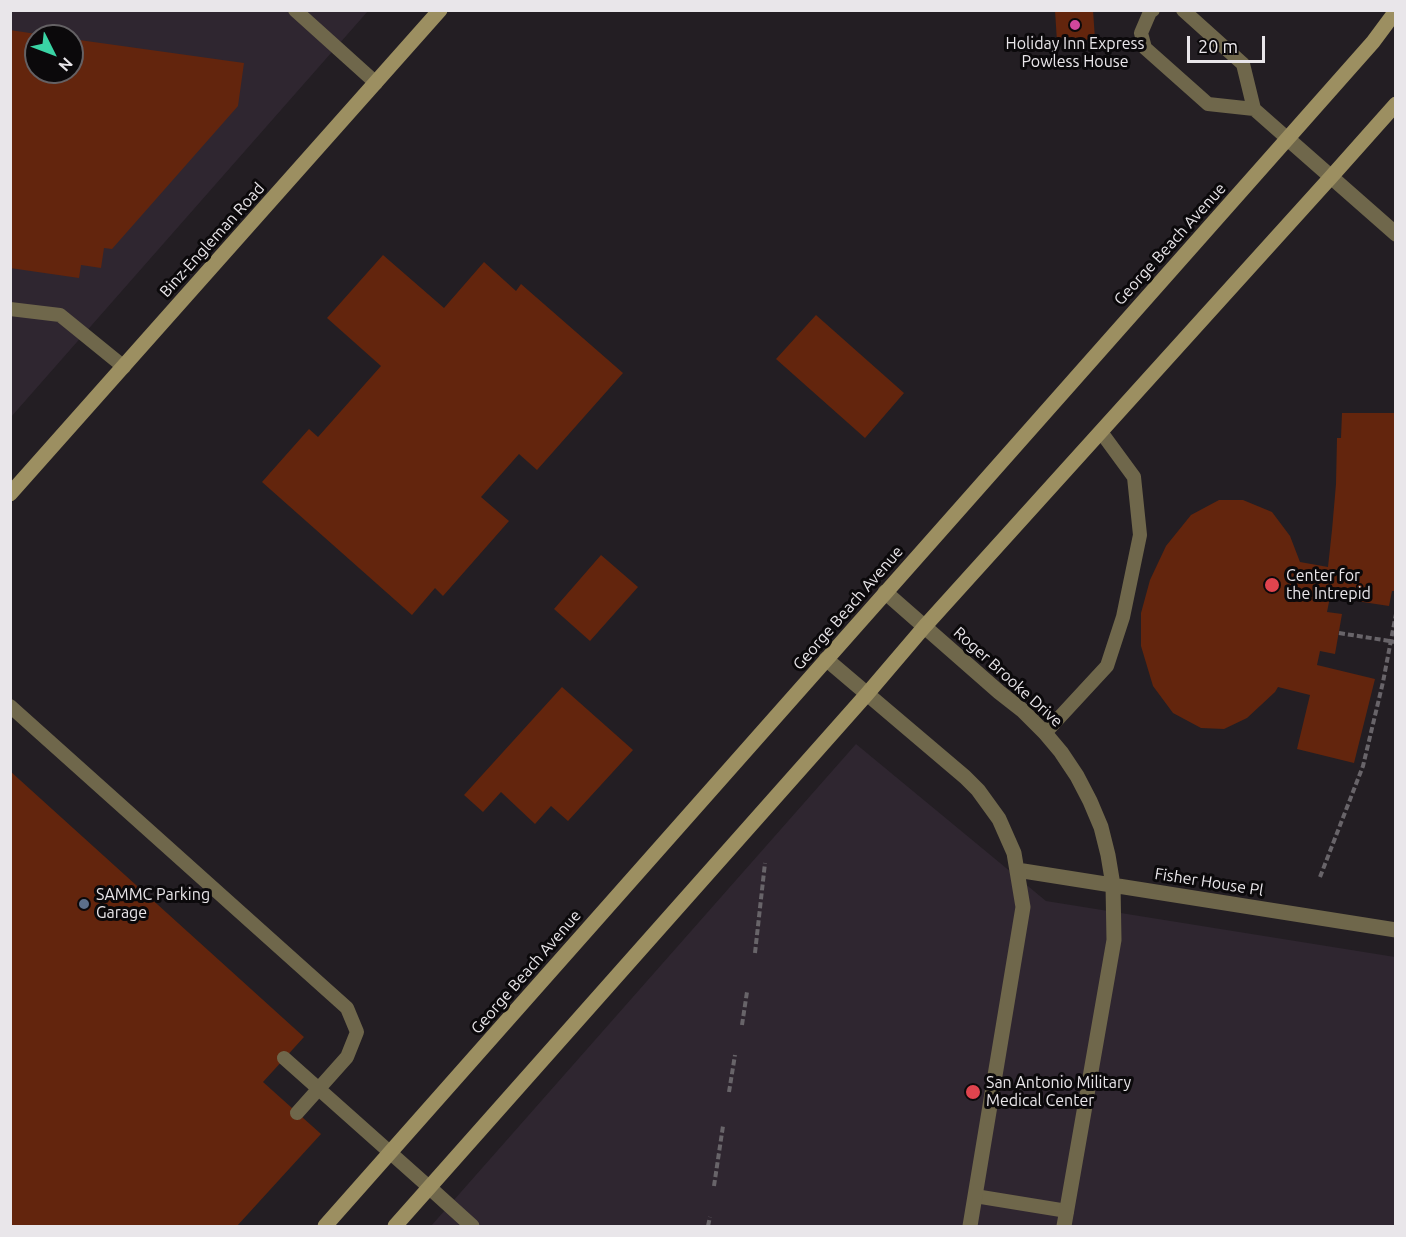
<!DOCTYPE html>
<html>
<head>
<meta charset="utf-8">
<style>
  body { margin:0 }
  #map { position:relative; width:1406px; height:1237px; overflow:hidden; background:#231e23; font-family:Ubuntu,sans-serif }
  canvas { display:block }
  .frame { position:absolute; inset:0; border:12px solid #e9e6ea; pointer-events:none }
  .north { position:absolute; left:24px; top:24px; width:60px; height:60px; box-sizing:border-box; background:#0b090b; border:2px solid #646164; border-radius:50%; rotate:132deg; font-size:16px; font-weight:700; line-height:24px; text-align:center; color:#e9e6ea }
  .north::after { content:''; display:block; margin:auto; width:21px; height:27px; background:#3ad4a5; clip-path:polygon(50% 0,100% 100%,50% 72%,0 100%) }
  .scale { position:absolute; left:1187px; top:36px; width:78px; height:27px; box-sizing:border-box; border:3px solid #e9e6ea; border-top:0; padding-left:8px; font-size:18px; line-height:21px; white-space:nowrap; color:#e9e6ea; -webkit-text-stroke:4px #0b090b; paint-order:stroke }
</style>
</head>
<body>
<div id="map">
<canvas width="1406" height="1237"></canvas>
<div class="frame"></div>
<div class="north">N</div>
<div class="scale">20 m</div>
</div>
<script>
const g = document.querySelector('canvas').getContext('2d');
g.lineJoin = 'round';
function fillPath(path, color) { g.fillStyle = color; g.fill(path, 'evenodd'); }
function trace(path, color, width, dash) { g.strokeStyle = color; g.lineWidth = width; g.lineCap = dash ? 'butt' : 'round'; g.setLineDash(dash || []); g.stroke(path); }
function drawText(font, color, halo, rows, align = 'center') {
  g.font = font + ' Ubuntu,sans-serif'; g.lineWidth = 6; g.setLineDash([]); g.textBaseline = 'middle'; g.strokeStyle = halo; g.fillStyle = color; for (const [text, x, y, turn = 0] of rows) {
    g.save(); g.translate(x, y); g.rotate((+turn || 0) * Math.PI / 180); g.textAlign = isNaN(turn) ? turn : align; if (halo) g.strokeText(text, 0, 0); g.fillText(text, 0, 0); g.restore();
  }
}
const built = new Path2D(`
  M11,11H368L11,417ZM36,36H72V72H36Z
  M856,744L1046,901L1395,957V1226H431Z`);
const building = new Path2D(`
  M1055,10H1093L1095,39L1057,42Z
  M10,30L43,35V36H36V72H72V39L244,63L238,106L112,249L104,248L101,268L81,265L79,278L10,268Z
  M383,255L444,308L484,262L516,291L521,284L623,373L537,470L519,454L481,497L509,521L443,596L435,588L412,615L262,482L309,429L318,437L381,366L327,318Z
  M816,315L904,393L865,438L776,359Z
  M1342,413H1396V591H1392L1389,606L1330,597L1327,612L1342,614L1335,654L1320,651L1317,665L1375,679L1354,763L1297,749L1310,695L1278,687L1275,692L1247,718L1224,729L1201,728L1173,713L1153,686L1141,646V613L1150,580L1166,546L1191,515L1219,500H1243L1272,512L1290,536L1300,562L1328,567L1332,530L1336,484L1337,438H1341Z
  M601,555L638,587L590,641L554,609Z
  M562,687L633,750L568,821L551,806L535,824L501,792L483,812L464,795Z
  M10,771L304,1037L263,1082L321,1134L237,1226H10Z`);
const path = new Path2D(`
  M1339,633L1396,642
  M1320,877L1363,766L1383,682L1396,614
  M755,953L765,863
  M742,1025L747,992
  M729,1092L735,1055
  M714,1186L723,1126
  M708,1226L710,1217`);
const lane = new Path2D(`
  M295,10L376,83
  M1153,10L1150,12L1141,33L1145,48L1208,104L1254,109
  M1183,10L1243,64L1254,109L1288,139
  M10,309L60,315L124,367
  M10,706L347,1008L357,1032L347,1057L297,1113
  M1045,733L1107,666L1123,617L1140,535L1134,477L1101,432
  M284,1058L430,1188
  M975,1196L1067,1211`);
const street = new Path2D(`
  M1288,139L1396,234
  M885,592L999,692L1022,710L1045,733L1061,752L1077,776L1090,801L1101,827L1108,855L1113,885L1114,940L1064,1226
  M826,659L965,777L978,790L999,819L1014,853L1023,907L970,1226
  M1017,870L1396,930
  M430,1188L472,1226`);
const secondary = new Path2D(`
  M10,494L440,10
  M325,1226L1373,42L1396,11
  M395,1226L867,694L925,626L1331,177L1396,104`);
const markers = [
  [1075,25,6,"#d1479c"],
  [1272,585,8,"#e0444e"],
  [84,904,6,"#5c6f8a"],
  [973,1092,8,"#e0444e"]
];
const poiNames = [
  ["Holiday Inn Express",1075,44,"center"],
  ["Powless House",1075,62,"center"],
  ["Center for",1286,576],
  ["the Intrepid",1286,594],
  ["SAMMC Parking",96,895],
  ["Garage",96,913],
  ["San Antonio Military",986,1083],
  ["Medical Center",986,1101]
];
const streetNames = [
  ["Binz-Engleman Road",212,240,-48],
  ["George Beach Avenue",1170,244,-48],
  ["George Beach Avenue",848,608,-49],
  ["Roger Brooke Drive",1008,677,42],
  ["Fisher House Pl",1209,882,9],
  ["George Beach Avenue",526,972,-49]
];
fillPath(built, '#2f2630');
fillPath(building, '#63250d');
trace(path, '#686469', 4, [6, 3]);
trace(lane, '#6f674b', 14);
trace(street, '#6f674b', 15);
trace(secondary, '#9c8f61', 15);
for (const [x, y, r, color] of markers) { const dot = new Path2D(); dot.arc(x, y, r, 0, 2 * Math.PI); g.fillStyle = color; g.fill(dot); trace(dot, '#0b090b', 2); }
drawText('16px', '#e9e6ea', '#0b090b', poiNames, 'left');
drawText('16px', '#e9e6ea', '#0b090b', streetNames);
</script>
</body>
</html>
